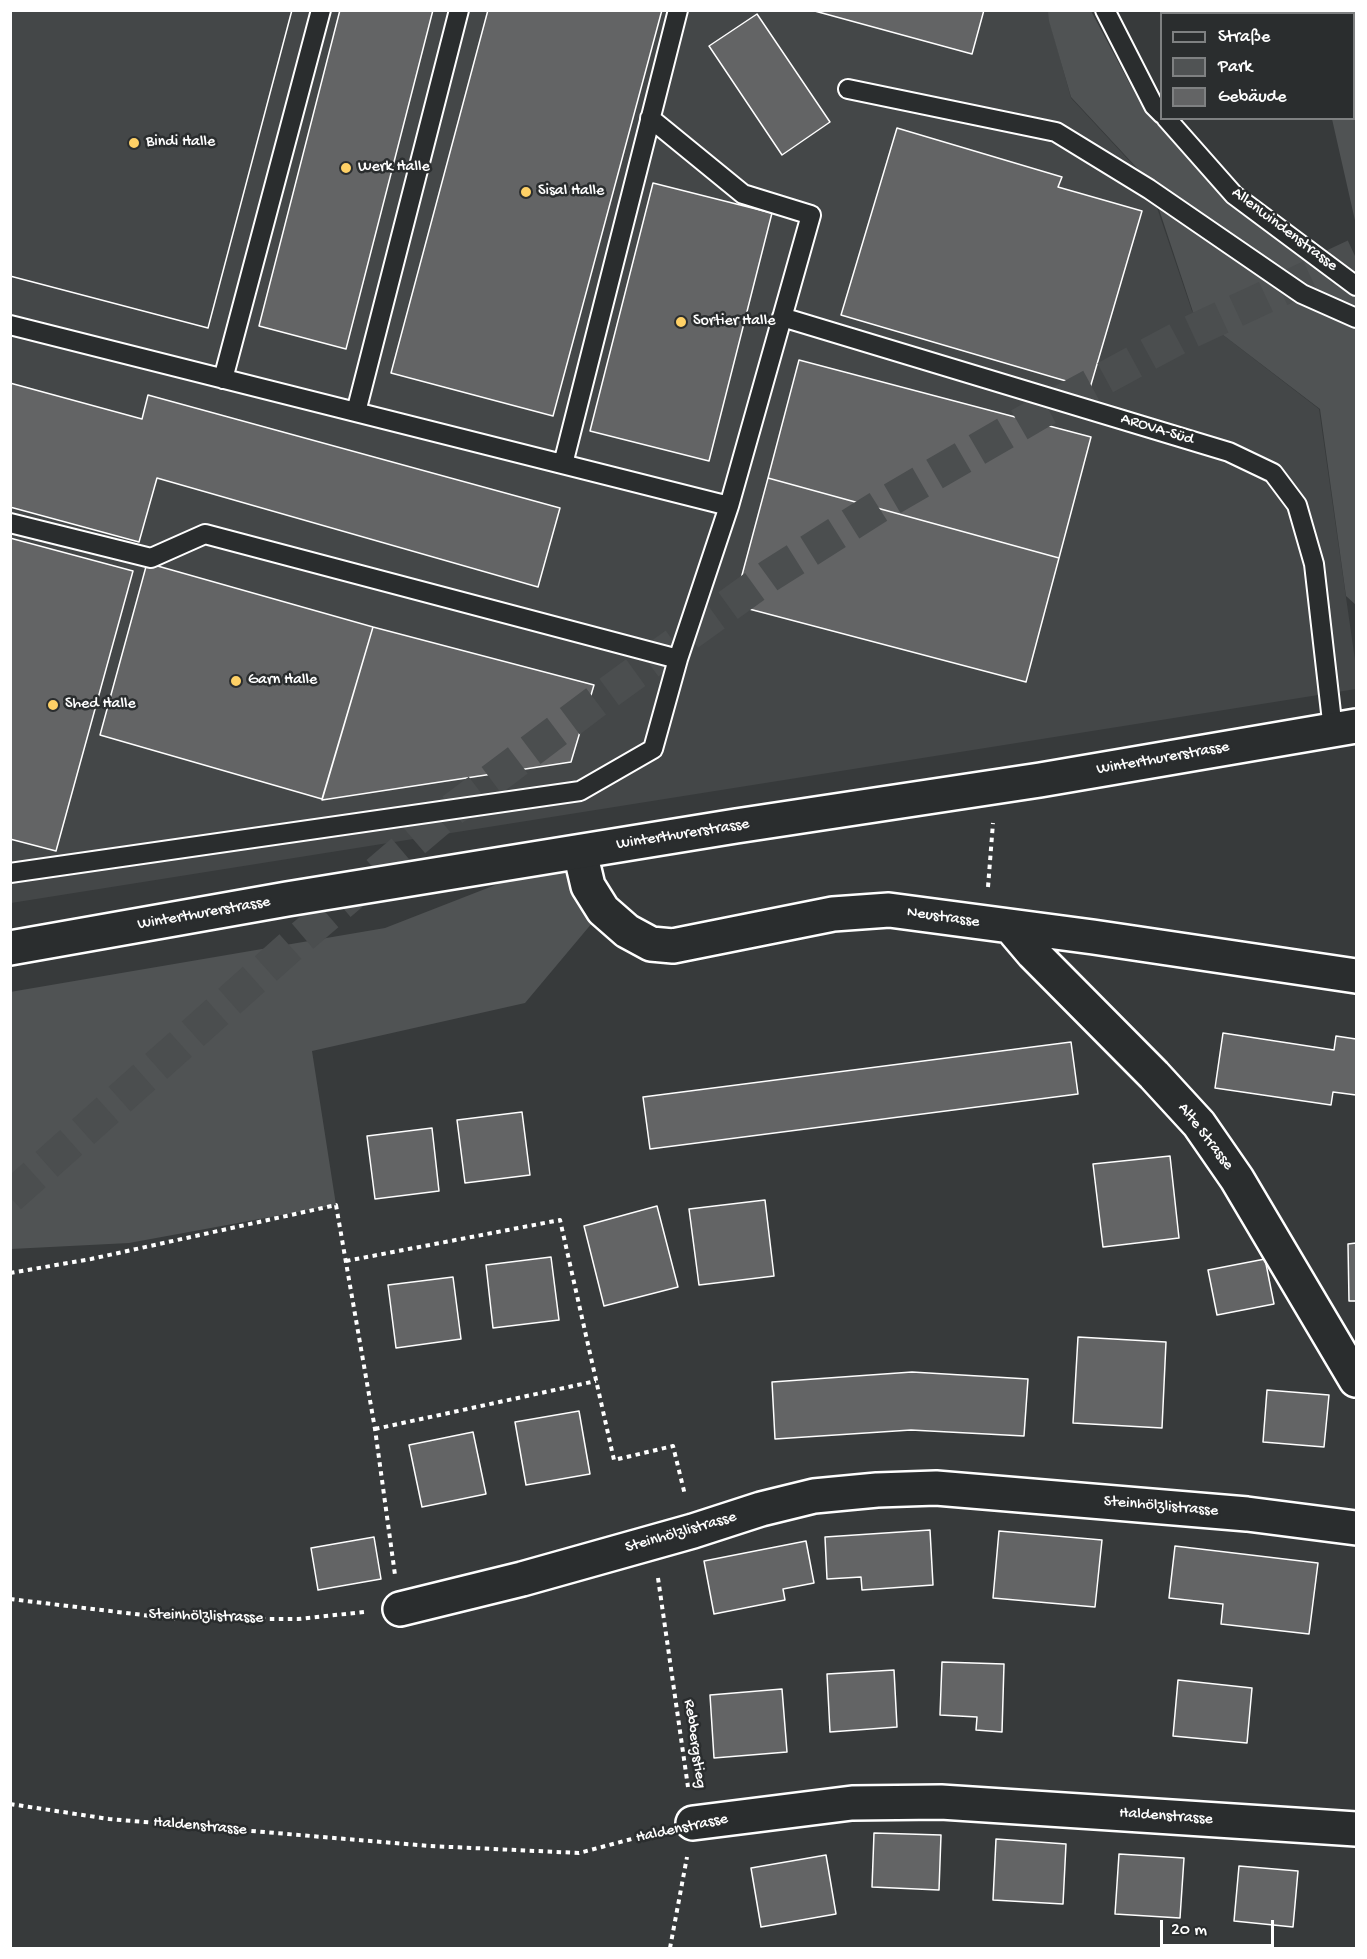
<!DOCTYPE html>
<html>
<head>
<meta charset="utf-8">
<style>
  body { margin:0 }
  #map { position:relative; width:1367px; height:1959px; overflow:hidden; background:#373a3b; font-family:"Gochi Hand",sans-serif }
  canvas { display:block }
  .frame { position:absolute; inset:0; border:12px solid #fff; pointer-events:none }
  .legend { position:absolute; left:1160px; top:12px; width:195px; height:108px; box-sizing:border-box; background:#2a2d2e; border:2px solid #7f8182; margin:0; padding:8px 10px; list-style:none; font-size:18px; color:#fff }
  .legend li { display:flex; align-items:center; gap:12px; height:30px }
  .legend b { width:30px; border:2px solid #7f8182 }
  .scale { position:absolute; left:1160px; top:1920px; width:114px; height:27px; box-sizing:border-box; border:3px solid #fff; border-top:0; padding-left:8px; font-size:18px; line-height:21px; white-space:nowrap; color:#fff; -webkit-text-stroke:4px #2a2d2e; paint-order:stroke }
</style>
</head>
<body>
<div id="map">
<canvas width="1367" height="1959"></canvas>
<div class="frame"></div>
<ul class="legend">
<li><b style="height:8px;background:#2a2d2e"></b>Straße</li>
<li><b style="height:16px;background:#505354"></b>Park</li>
<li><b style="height:16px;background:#636465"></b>Gebäude</li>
</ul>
<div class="scale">20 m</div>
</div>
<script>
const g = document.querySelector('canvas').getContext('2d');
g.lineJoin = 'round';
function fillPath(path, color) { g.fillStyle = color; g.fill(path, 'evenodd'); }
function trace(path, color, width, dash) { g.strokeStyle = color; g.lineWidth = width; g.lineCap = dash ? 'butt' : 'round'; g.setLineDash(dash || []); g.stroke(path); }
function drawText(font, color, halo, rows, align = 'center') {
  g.font = font + ' "Gochi Hand",sans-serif'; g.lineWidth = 5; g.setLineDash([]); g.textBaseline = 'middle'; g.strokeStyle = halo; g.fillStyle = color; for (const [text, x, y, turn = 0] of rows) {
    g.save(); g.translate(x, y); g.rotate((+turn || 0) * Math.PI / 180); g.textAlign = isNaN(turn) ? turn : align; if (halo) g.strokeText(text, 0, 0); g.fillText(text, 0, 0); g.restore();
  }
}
const built = new Path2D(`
  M11,11H1049L1050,22L1071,98L1148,181L1192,311L1319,409L1356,667V689L11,903Z`);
const green = new Path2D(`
  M1048,11H1091L1140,103L1235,204L1349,287L1356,297V605L1346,596L1320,409L1193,312L1150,182L1071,97L1049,21Z
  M1307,11H1356V225L1332,119L1354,118V14L1308,13Z
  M580,852L603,910L525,1003L312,1051L336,1205L129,1243L11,1249L10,992L385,928Z`);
const building = new Path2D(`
  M10,10H292L208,328L10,276Z
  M10,10H292L208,328L10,276Z
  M340,10H433L346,349L259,326Z
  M488,10H662L553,416L391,373Z
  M811,10H984L972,54Z
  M1340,10H1356V82L1354,69V14H1341Z
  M757,14L830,122L782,155L709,46Z
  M897,128L1062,177L1058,187L1142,211L1090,388L841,315Z
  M653,183L772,213L709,461L590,431Z
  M799,360L1091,437L1059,558L768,478Z
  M10,383L142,419L148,395L560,508L538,587L157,478L139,542L10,507Z
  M768,478L1059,558L1026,682L734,605Z
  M10,538L133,571L56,851L10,839Z
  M147,563L373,627L322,799L100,735Z
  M373,627L594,685L571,762L322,800Z
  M1223,1033L1334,1050L1336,1036L1356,1039V1095L1333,1092L1331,1105L1215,1088Z
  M1071,1042L1078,1094L650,1149L643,1097Z
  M522,1112L530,1175L465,1183L457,1120Z
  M432,1128L439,1191L375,1199L367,1136Z
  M1170,1156L1179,1238L1103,1247L1093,1164Z
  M765,1200L774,1276L699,1285L689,1209Z
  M657,1206L678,1287L604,1306L584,1226Z
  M1356,1243V1301H1349L1348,1244Z
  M551,1257L559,1320L493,1328L486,1265Z
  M1265,1259L1274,1304L1217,1315L1208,1270Z
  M453,1277L461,1339L396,1348L388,1285Z
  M1078,1337L1166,1342L1162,1428L1073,1423Z
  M912,1372L1028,1379L1024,1436L911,1430L775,1439L772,1382Z
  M1267,1390L1329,1395L1324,1447L1263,1442Z
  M579,1411L590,1474L526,1485L515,1422Z
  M473,1432L486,1494L422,1507L409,1445Z
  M930,1530L933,1585L862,1590L861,1577L827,1579L825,1537Z
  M999,1531L1102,1540L1095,1607L993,1598Z
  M374,1537L381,1579L318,1590L311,1548Z
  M806,1541L814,1583L783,1589L785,1600L714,1614L704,1561Z
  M1175,1546L1318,1563L1309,1634L1221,1624L1223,1604L1169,1598Z
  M942,1662L1004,1664L1002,1732L976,1730L977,1717L940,1715Z
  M894,1670L897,1727L830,1732L827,1674Z
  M1178,1680L1252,1688L1247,1743L1173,1736Z
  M782,1689L787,1752L714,1758L710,1695Z
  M874,1833L941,1835L939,1890L872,1887Z
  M996,1839L1066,1844L1063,1904L993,1900Z
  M1119,1854L1184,1858L1180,1918L1115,1914Z
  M826,1855L836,1914L761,1927L751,1868Z
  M1239,1866L1298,1871L1293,1927L1234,1921Z`);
const trunkTunnel = new Path2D(`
  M10,1197L291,946L440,819L598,700L769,576L883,504L1038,414L1184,335L1356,255`);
const path = new Path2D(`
  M988,887L993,823
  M346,1261L560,1220L614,1460L673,1446L685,1495
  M10,1273L91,1259L336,1205L375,1429L395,1575
  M375,1429L596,1381
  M658,1578L688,1787
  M10,1599L176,1619H298L364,1612
  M10,1804L109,1819L430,1846L579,1853L658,1832
  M670,1948L687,1857`);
const service = new Path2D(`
  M1105,10L1154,106L1162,114
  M848,89L1056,132L1149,189L1302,294L1356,318
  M1166,118L1234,195L1356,286
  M782,317L1229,452L1273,473L1297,505L1314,564L1333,730
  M10,325L729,506L811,215L743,194L650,118
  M223,379L321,10
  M356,412L459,10
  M563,464L678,10
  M10,523L151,558L205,534L678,659L729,506
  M10,873L580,791L653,749L678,659`);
const minor = new Path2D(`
  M580,852L588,886L603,910L627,931L651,944L673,946L833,914L889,910L1093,937L1356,976
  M1011,927L1033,953L1154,1075L1199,1124L1237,1179L1356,1380
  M400,1609L522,1579L693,1531L761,1509L814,1496L877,1490L936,1488L1247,1514L1356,1528
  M693,1823L852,1803L941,1802L1356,1829`);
const primary = new Path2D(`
  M10,948L287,899L736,826L1040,780L1356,726`);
const markers = [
  [134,143,6,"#ffd166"],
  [346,168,6,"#ffd166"],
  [526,192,6,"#ffd166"],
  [681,322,6,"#ffd166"],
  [236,681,6,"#ffd166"],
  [53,705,6,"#ffd166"]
];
const poiNames = [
  ["Bindi Halle",146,143],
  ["Werk Halle",358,168],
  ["Sisal Halle",538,192],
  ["Sortier Halle",693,322],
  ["Garn Halle",248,681],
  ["Shed Halle",65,705]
];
const streetNames = [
  ["Allenwindenstrasse",1284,230,37],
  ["AROVA-Süd",1157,430,17],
  ["Winterthurerstrasse",1163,759,-10],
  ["Winterthurerstrasse",683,835,-9],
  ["Winterthurerstrasse",204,914,-10],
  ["Neustrasse",943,918,8],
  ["Alte Strasse",1205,1137,52],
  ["Steinhölzlistrasse",1161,1507,5],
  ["Steinhölzlistrasse",681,1533,-16],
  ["Steinhölzlistrasse",206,1617,2],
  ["Rebbergstieg",694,1744,82],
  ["Haldenstrasse",1166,1817,4],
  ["Haldenstrasse",200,1827,5],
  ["Haldenstrasse",682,1829,-12]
];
fillPath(built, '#444748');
fillPath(green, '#505354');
fillPath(building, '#636465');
trace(building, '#fff', 1.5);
trace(trunkTunnel, '#4b4e4f', 33, [33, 16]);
trace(service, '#fff', 22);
trace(minor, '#fff', 38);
trace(primary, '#fff', 38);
trace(path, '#fff', 4, [4.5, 4.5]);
trace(service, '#2a2d2e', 18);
trace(minor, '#2a2d2e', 33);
trace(primary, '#2a2d2e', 33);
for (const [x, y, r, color] of markers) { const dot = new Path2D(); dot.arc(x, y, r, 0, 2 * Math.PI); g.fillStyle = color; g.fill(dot); trace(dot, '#2a2d2e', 2); }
drawText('16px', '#fff', '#2a2d2e', poiNames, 'left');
drawText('16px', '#fff', '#2a2d2e', streetNames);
</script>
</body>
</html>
